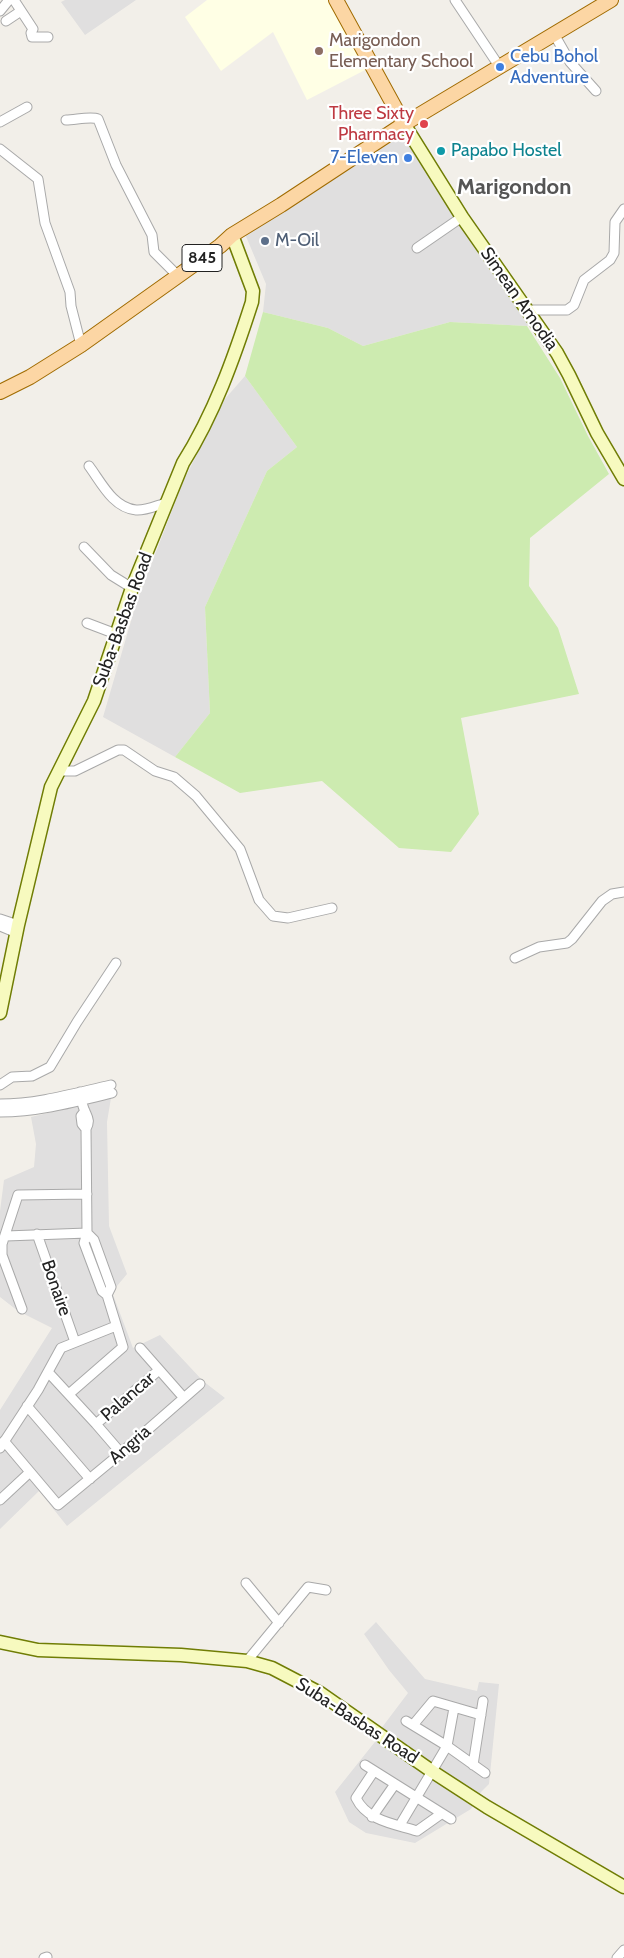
<!DOCTYPE html>
<html>
<head>
<meta charset="utf-8">
<style>
  body { margin:0 }
  canvas { display:block; background:#f2efe9 }
</style>
</head>
<body>
<canvas width="624" height="1958"></canvas>
<script>
const g = document.querySelector('canvas').getContext('2d');
g.lineJoin = 'round';
function fillPath(path, color) { g.fillStyle = color; g.fill(path, 'evenodd'); }
function trace(path, color, width, dash) { g.strokeStyle = color; g.lineWidth = width; g.lineCap = dash ? 'butt' : 'round'; g.setLineDash(dash || []); g.stroke(path); }
function drawText(font, color, halo, rows, align = 'center') {
  g.font = font + ' Cabin,sans-serif'; g.lineWidth = 4.5; g.setLineDash([]); g.textBaseline = 'middle'; g.strokeStyle = halo; g.fillStyle = color; for (const [text, x, y, turn = 0] of rows) {
    g.save(); g.translate(x, y); g.rotate((+turn || 0) * Math.PI / 180); g.textAlign = isNaN(turn) ? turn : align; if (halo) g.strokeText(text, 0, 0); g.fillText(text, 0, 0); g.restore();
  }
}
const residential = new Path2D(`
  M65,0H136L85,35L61,2Z
  M406,131L531,322L527,326L450,322L363,346L328,328L263,312L266,284L245,234Z
  M245,376L297,447L267,471L205,607L210,713L175,757L103,717L136,604L183,482L224,400Z
  M111,1098L107,1122L109,1226L127,1274L112,1292L133,1348L160,1335L203,1381L225,1398L67,1526L39,1491L0,1529V1410L52,1328L18,1311L0,1297V1211L4,1180L34,1167L36,1144L31,1117Z
  M376,1622L425,1679L477,1691L479,1682L499,1684L489,1784L481,1792L471,1809L415,1843L366,1833L349,1822L335,1792L382,1733L380,1730L408,1693L389,1670L364,1634Z`);
const education = new Path2D(`
  M207,0H328L367,69L307,100L273,32L221,71L185,17Z`);
const grass = new Path2D(`
  M263,312L328,328L363,346L450,322L527,326L560,378L588,436L609,474L530,538L529,586L558,628L579,694L461,718L479,814L451,852L399,848L322,781L240,793L175,757L210,713L205,607L267,471L297,447L245,376Z`);
const street = new Path2D(`
  M14,0L33,29L31,33L32,37H48
  M455,0L499,66
  M0,11L9,0
  M6,21L21,11
  M554,34L570,62L596,91
  M66,120C75,120 91,116 98,119L116,165L152,235L154,252L178,276
  M0,122L27,107
  M0,149L38,179L45,223L70,292L71,306L81,345
  M417,248L462,217
  M528,310H567L574,305L584,280L610,260L614,253L615,222L624,209
  M89,466C101,482 113,508 136,510C145,511 158,505 166,503
  M84,547L111,575L132,588
  M87,623L116,634
  M59,771H75L118,750H124L155,771L174,777L196,796L240,849L259,900L273,916L288,918L332,908
  M0,919L18,925
  M0,926L17,933
  M515,958L539,947L567,943L572,939L602,901L612,894L624,892
  M0,1085L12,1077L32,1076L50,1067L77,1022L116,963
  M0,1104C38,1104 75,1093 111,1085
  M85,1111L81,1116L82,1124L86,1129
  M0,1112C38,1112 75,1102 112,1093
  M87,1233L94,1240L111,1287L107,1295
  M37,1234L75,1342
  M6,1236L87,1233
  M22,1309L2,1255V1244L18,1195L87,1194
  M140,1348L184,1398
  M48,1372L96,1424L121,1453
  M69,1394L123,1347L107,1295L102,1291L84,1243L87,1233L86,1129C91,1120 87,1117 84,1109C82,1104 81,1098 80,1092
  M27,1406L90,1479
  M96,1424L159,1370
  M4,1441L58,1505L121,1453L200,1384
  M0,1448L38,1390L61,1348L116,1326
  M0,1500L30,1472
  M246,1583L279,1623
  M247,1661L308,1587L326,1590
  M406,1721L447,1746L485,1773
  M413,1725L433,1701L481,1715
  M365,1765L451,1819
  M473,1765L483,1701
  M374,1771L356,1798C367,1821 395,1824 417,1831L441,1814
  M372,1817L395,1784
  M400,1825L447,1746L454,1708
  M44,1958L47,1957
  M617,1958L624,1950`);
const secondary = new Path2D(`
  M404,124L462,217L557,353L569,375L597,433L624,479
  M0,1013L18,925L51,787L94,701L132,588L183,463C214,414 234,358 252,302L253,291L232,235
  M0,1642L38,1650L181,1655L247,1661L272,1668L320,1693L433,1772L487,1807L624,1887`);
const primary = new Path2D(`
  M336,0L404,124
  M0,392L30,377L81,345L220,246L232,235L281,205L404,124L611,0`);
const markers = [
  [319,51,5,"#8d6e63"],
  [500,67,5,"#3f7fe0"],
  [424,124,5,"#e0444e"],
  [441,151,5,"#0f9aa8"],
  [408,158,5,"#3f7fe0"],
  [265,241,5,"#5c6f8a"]
];
const shields = [
  [202,258,40]
];
const shieldNames = [
  ["845",202,258]
];
const educationNames = [
  ["Marigondon",329,41],
  ["Elementary School",329,62]
];
const shopNames = [
  ["Cebu Bohol",510,57],
  ["Adventure",510,78],
  ["7-Eleven",398,158,"right"]
];
const healthNames = [
  ["Three Sixty",414,114],
  ["Pharmacy",414,135]
];
const cultureNames = [
  ["Papabo Hostel",451,151]
];
const serviceNames = [
  ["M-Oil",275,241]
];
const streetNames = [
  ["Simean Amodia",519,299,55],
  ["Suba-Basbas Road",123,620,-70],
  ["Bonaire",56,1288,71],
  ["Palancar",128,1397,-41],
  ["Angria",130,1445,-41],
  ["Suba-Basbas Road",357,1721,33]
];
const districtNames = [
  ["Marigondon",514,188]
];
fillPath(residential, '#e0dfdf');
fillPath(education, '#ffffe5');
fillPath(grass, '#cdebb0');
trace(street, '#a9a9a9', 11);
trace(secondary, '#707d05', 15);
trace(primary, '#a06b00', 16);
trace(street, '#fff', 9);
trace(secondary, '#f7fabf', 12);
trace(primary, '#fcd6a4', 14);
for (const [x, y, r, color] of markers) { const dot = new Path2D(); dot.arc(x, y, r, 0, 2 * Math.PI); g.fillStyle = color; g.fill(dot); trace(dot, '#fff', 2); }
for (const [x, y, w] of shields) { const box = new Path2D(); box.roundRect(x - w / 2, y - 13.5, w, 27, 4); g.fillStyle = '#fff'; g.fill(box); trace(box, '#222', 1); }
drawText('bold 16px', '#222', null, shieldNames);
drawText('18px', '#785e54', '#fff', educationNames, 'left');
drawText('18px', '#366cbe', '#fff', shopNames, 'left');
drawText('18px', '#be3a42', '#fff', healthNames, 'right');
drawText('18px', '#0d838f', '#fff', cultureNames, 'left');
drawText('18px', '#4e5e75', '#fff', serviceNames, 'left');
drawText('18px', '#222', '#fff', streetNames);
drawText('bold 22px', '#555', '#fff', districtNames);
</script>
</body>
</html>
